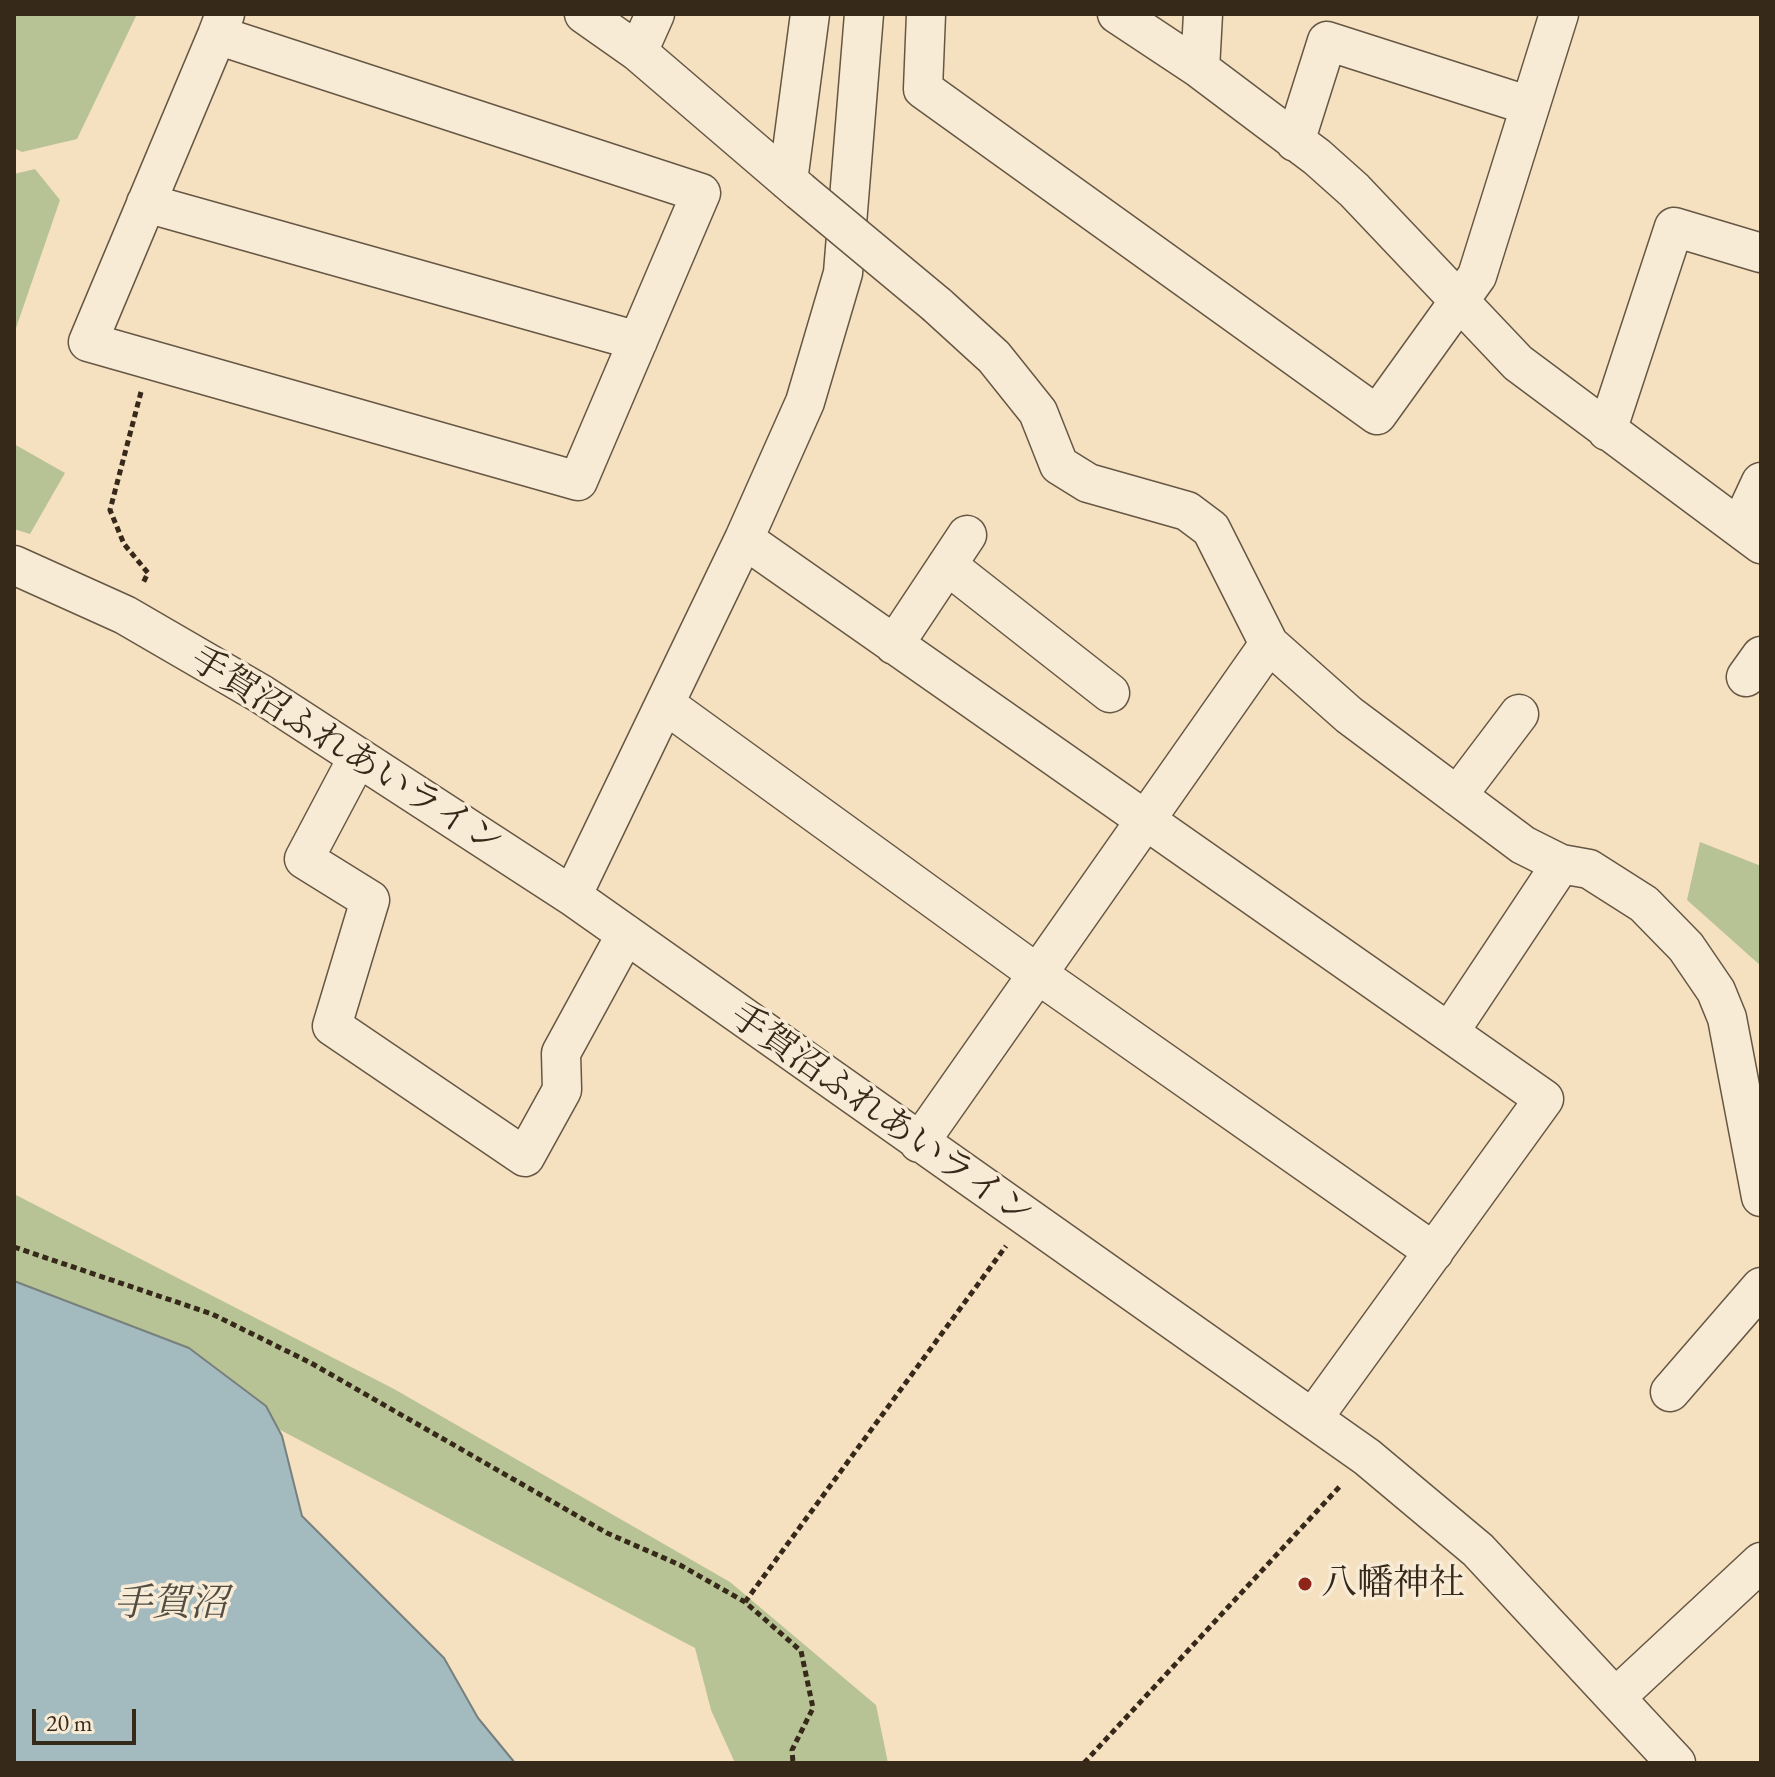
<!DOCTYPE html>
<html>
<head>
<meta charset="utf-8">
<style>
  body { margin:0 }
  #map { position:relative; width:1775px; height:1777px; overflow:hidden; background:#f5e0c0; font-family:"EB Garamond",serif }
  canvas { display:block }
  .frame { position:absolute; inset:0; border:16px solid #37291a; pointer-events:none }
  .scale { position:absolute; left:32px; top:1709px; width:104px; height:36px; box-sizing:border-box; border:4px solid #37291a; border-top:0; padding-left:10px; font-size:24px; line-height:28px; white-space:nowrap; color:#37291a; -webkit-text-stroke:6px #f8ebd6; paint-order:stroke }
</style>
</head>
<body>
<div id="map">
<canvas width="1775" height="1777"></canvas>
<div class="frame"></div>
<div class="scale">20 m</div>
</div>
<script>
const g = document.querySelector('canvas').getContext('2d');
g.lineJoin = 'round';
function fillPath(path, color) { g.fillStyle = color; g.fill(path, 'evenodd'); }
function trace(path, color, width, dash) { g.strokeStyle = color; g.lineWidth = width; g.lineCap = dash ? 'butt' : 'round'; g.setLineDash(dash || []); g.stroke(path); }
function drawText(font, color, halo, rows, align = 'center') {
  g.font = font + ' "EB Garamond","Noto Serif JP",serif'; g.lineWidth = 7; g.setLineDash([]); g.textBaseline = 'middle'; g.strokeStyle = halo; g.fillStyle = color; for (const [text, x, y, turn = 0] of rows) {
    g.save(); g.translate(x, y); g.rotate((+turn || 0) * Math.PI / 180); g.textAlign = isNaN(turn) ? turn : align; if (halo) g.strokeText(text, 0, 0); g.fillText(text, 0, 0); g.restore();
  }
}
const green = new Path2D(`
  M14,14H137L77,139L22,152L14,148Z
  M35,169L60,200L14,334V174Z
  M14,444L65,473L30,534L14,529Z
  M1700,842L1761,866V966L1687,900Z
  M14,1194L394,1389L730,1582L876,1705L888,1763H735L711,1710L695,1648L132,1352L14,1314Z`);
const water = new Path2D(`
  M14,1281L189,1348L266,1406L282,1436L302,1516L444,1658L478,1718L515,1763H14Z`);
const path = new Path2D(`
  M141,392L110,510L124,544L148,573L142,585
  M14,1247L212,1314L311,1363L607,1533L680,1565L745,1602L801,1651L813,1708L792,1750L793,1763
  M745,1602L1006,1246
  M1084,1763L1342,1484`);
const minor = new Path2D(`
  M584,14L638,52L800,191
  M926,14L923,89L1377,415L1477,276L1559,14
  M1117,14L1200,69L1317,157L1354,190L1518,363L1761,544
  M217,35L701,193L578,481L88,342L217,35L225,14
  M638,52L655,14
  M1200,69L1203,14
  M1295,142L1327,41L1530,106
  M788,181L810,14
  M146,203L638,341
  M937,305L994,357L1038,412L1059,465L1088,483L1187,511L1211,529L1269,644L1349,715L1523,845L1561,864L1589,869L1644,904L1686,947L1716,991L1727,1018L1761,1197
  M1607,431L1674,227L1761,253
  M1740,527L1761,482
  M744,539L1544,1099L1313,1418
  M14,565L125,615L261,694L572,896L1367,1457L1478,1550L1676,1763
  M947,565L1110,693
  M894,645L967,535
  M1746,677L1761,656
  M665,704L1039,975L1434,1252
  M358,757L304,859L370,900L332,1026L525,1157L562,1090L561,1053L626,934
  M1457,796L1519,714
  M572,896L744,539L805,402L843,273L864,14
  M1450,1031L1561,864
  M919,1143L1269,644
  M1670,1392L1761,1287
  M1616,1697L1761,1562`);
const minorBridge = new Path2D(`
  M800,191L937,305`);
const markers = [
  [1305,1584,8,"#8f2418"]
];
const streetNames = [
  ["手賀沼ふれあいライン",346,752,32],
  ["手賀沼ふれあいライン",881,1116,35]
];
const poiNames = [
  ["八幡神社",1321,1584]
];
const waterNames = [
  ["手賀沼",171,1605]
];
fillPath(green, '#b8c395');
fillPath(water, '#a3babf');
trace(water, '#78807d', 2);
trace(minor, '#665744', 41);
trace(path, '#37291a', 5, [6, 4]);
trace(minor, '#f8ebd6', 38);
trace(minorBridge, '#665744', 41, []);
trace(minorBridge, '#f8ebd6', 38);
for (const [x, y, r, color] of markers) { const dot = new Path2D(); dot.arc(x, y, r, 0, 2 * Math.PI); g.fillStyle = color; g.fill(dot); trace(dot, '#f8ebd6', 3); }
drawText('36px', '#37291a', '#f8ebd6', streetNames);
drawText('36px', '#37291a', '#f8ebd6', poiNames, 'left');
drawText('italic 38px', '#524d43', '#f8ebd6', waterNames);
</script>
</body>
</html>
